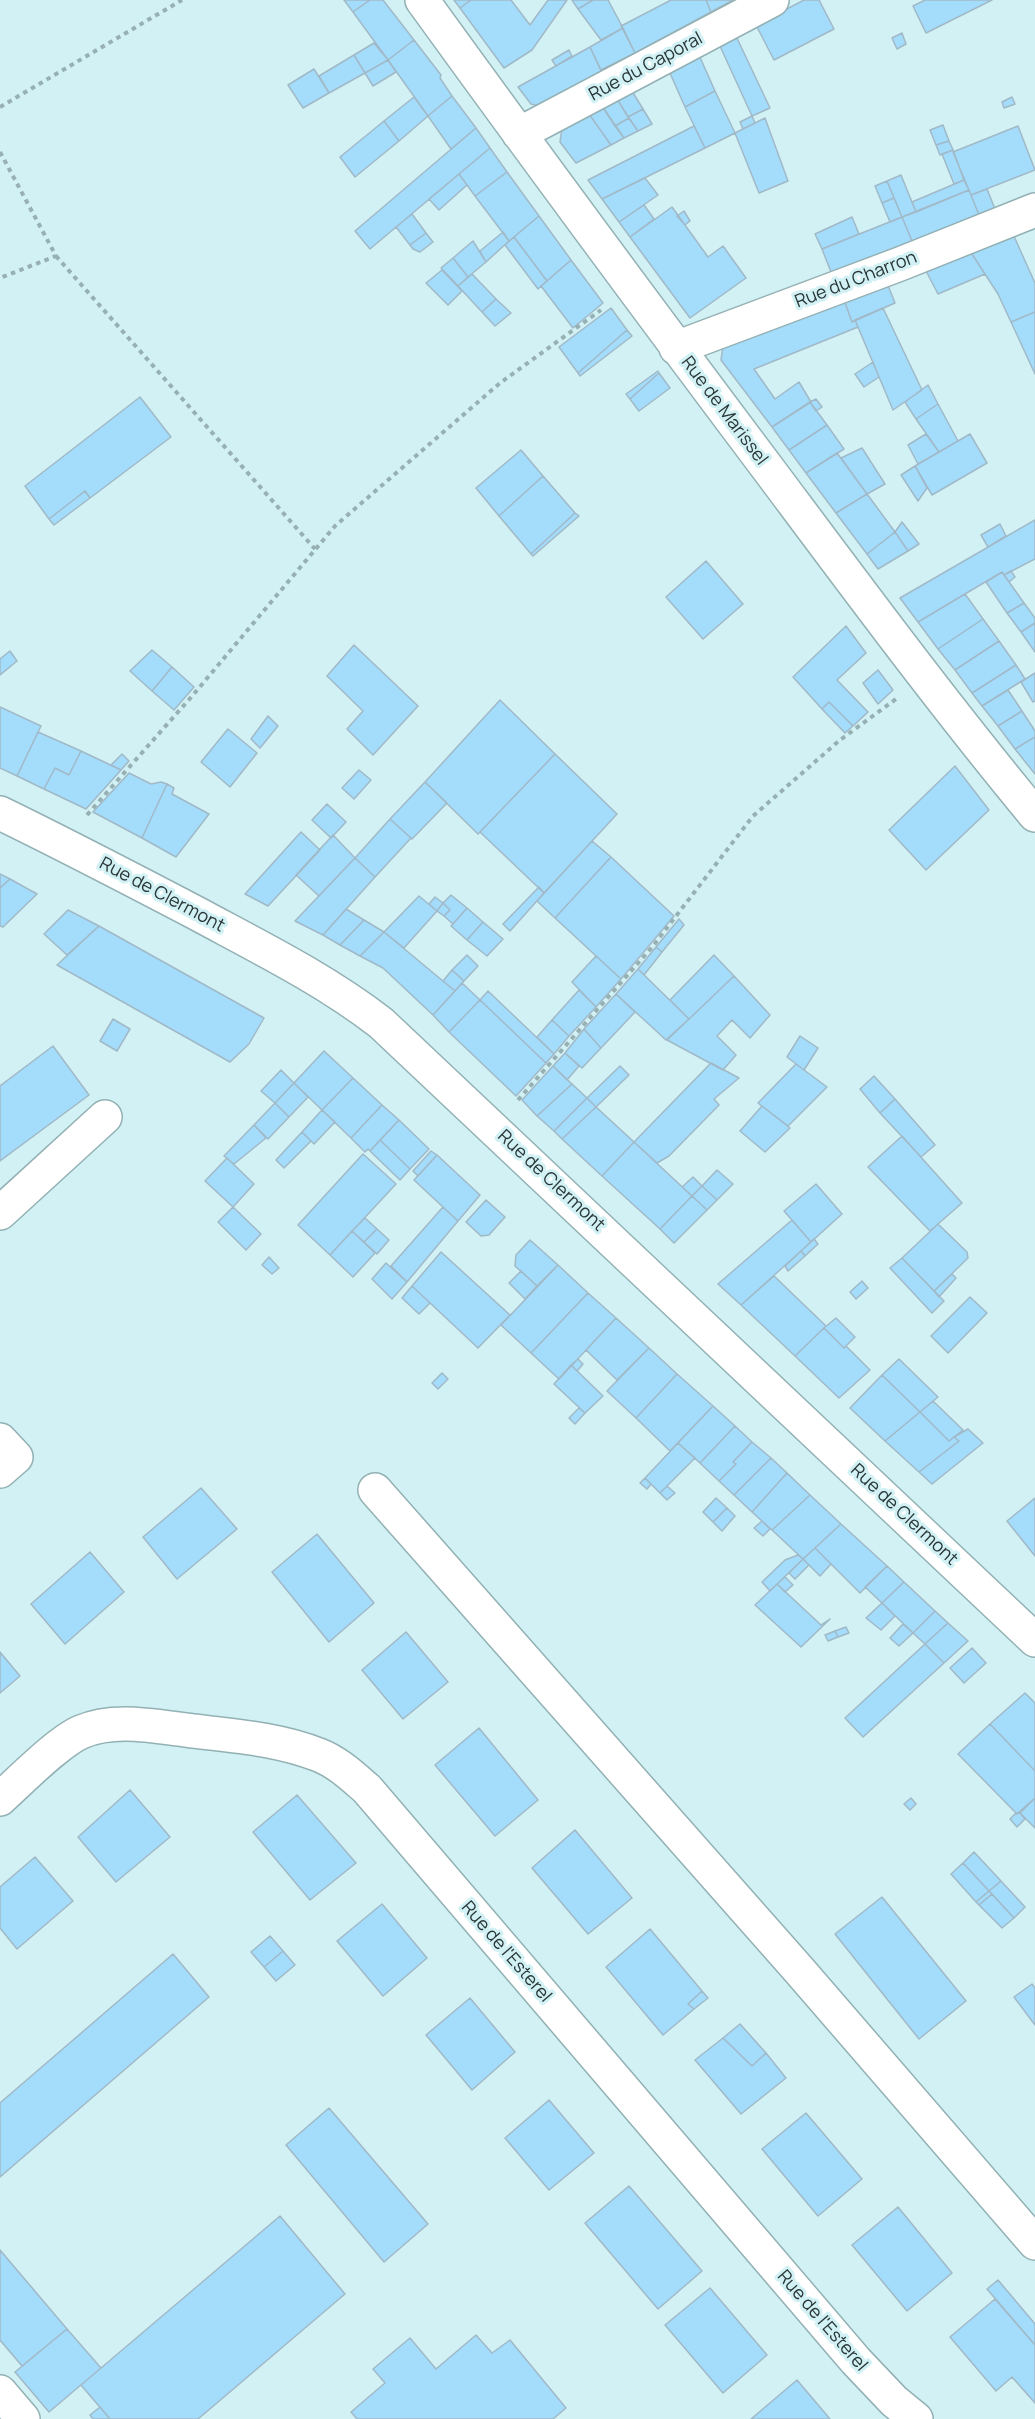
<!DOCTYPE html>
<html>
<head>
<meta charset="utf-8">
<style>
  body { margin:0 }
  canvas { display:block; background:#d1f1f4 }
</style>
</head>
<body>
<canvas width="1035" height="2419"></canvas>
<script>
const g = document.querySelector('canvas').getContext('2d');
g.lineJoin = 'round';
function fillPath(path, color) { g.fillStyle = color; g.fill(path, 'evenodd'); }
function trace(path, color, width, dash) { g.strokeStyle = color; g.lineWidth = width; g.lineCap = dash ? 'butt' : 'round'; g.setLineDash(dash || []); g.stroke(path); }
function drawText(font, color, halo, rows, align = 'center') {
  g.font = font + ' Manrope,sans-serif'; g.lineWidth = 6; g.setLineDash([]); g.textBaseline = 'middle'; g.strokeStyle = halo; g.fillStyle = color; for (const [text, x, y, turn = 0] of rows) {
    g.save(); g.translate(x, y); g.rotate((+turn || 0) * Math.PI / 180); g.textAlign = isNaN(turn) ? turn : align; if (halo) g.strokeText(text, 0, 0); g.fillText(text, 0, 0); g.restore();
  }
}
const building = new Path2D(`
  M344,0H370L353,12Z
  M370,0H383L414,40L388,60L353,12Z
  M454,0H471L460,8Z
  M471,0H511L530,25L548,0H567L532,50L504,68L460,8Z
  M572,0H593L578,9Z
  M593,0H608L623,28L601,40L578,9Z
  M671,0H706L711,12L635,53L621,26Z
  M706,0H733L711,12Z
  M804,0H819L834,29L774,60L756,25Z
  M925,0H992L926,33L913,6Z
  M623,28L635,53L601,70L590,47Z
  M902,33L906,44L897,49L892,38Z
  M736,36L770,108L752,116L719,44Z
  M414,40L441,75L440,78L452,96L428,116L388,60Z
  M374,43L388,60L365,73L354,55Z
  M590,47L602,73L539,106L531,104L518,87Z
  M569,50L572,56L556,66L552,60Z
  M354,55L365,73L329,93L319,76Z
  M699,55L715,91L685,107L669,71Z
  M388,60L396,72L373,86L365,73Z
  M314,69L329,93L303,108L288,85Z
  M632,91L643,109L628,117L617,99Z
  M715,91L735,133L705,148L685,107Z
  M452,96L476,128L451,149L428,116Z
  M414,97L428,116L399,141L384,121Z
  M1012,97L1015,104L1004,108L1002,102Z
  M617,99L629,118L615,126L602,106Z
  M602,106L624,138L611,145L589,114Z
  M643,109L652,124L638,131L628,117Z
  M589,114L611,145L576,163L560,142L562,128Z
  M752,116L755,123L743,129L740,122Z
  M629,118L638,131L624,138L615,126Z
  M765,118L788,181L759,193L735,133Z
  M384,121L399,141L355,177L340,157Z
  M943,125L949,141L936,145L930,130Z
  M694,126L705,148L602,199L588,180Z
  M1018,126L1035,170L971,195L953,152Z
  M476,128L490,148L370,249L355,231Z
  M949,141L953,150L940,155L936,145Z
  M490,148L507,172L475,196L459,174Z
  M953,150L964,180L954,184L942,154Z
  M507,172L539,216L509,241L475,196Z
  M459,174L467,185L439,210L429,199Z
  M901,175L916,212L902,217L887,181Z
  M645,178L658,195L619,222L602,199Z
  M964,180L969,190L916,212L912,202Z
  M887,181L894,198L882,203L875,186Z
  M987,189L995,209L979,215L971,195Z
  M969,190L979,215L912,241L902,217Z
  M894,198L902,217L890,222L882,203Z
  M644,205L654,219L630,237L619,222Z
  M672,207L708,257L723,246L746,278L690,318L630,237Z
  M684,211L690,221L685,225L677,216Z
  M412,214L426,233L410,245L396,227Z
  M539,216L571,260L547,281L514,237Z
  M852,217L859,234L822,249L815,234Z
  M902,217L912,241L831,272L822,249Z
  M503,232L509,241L486,262L480,251Z
  M426,233L433,242L420,252L413,249L410,245Z
  M1013,234L1035,283V312L1011,322L998,294L970,251Z
  M514,237L547,281L538,289L505,245Z
  M473,241L486,262L468,277L453,258Z
  M970,251L985,274L938,294L925,269Z
  M453,258L468,277L458,286L441,268Z
  M571,260L603,303L573,328L541,286Z
  M442,270L462,291L448,305L426,283Z
  M472,274L496,299L482,312L458,286Z
  M887,283L895,303L852,322L844,300Z
  M496,299L511,313L495,326L482,312Z
  M844,300L852,322L855,320L858,327L754,369L775,399L799,382L811,402L772,427L721,360L723,346Z
  M611,308L627,330L578,373L559,347Z
  M883,308L922,390L893,410L855,320Z
  M1035,312V374L1011,322Z
  M627,330L632,336L580,376L578,373Z
  M873,362L879,377L864,387L855,374Z
  M658,371L659,373L630,399L626,394Z
  M659,373L670,388L639,411L630,399Z
  M928,385L938,404L916,419L905,402Z
  M140,397L171,437L90,498L85,491L49,519L25,486Z
  M816,399L822,407L816,411L810,402Z
  M810,402L827,425L789,450L772,427Z
  M938,404L958,441L939,452L916,419Z
  M827,425L844,449L806,473L789,450Z
  M926,434L939,452L918,464L908,445Z
  M970,434L987,463L932,495L915,466Z
  M862,448L885,484L867,494L841,458Z
  M521,450L543,476L499,516L476,488Z
  M837,453L867,494L836,513L806,473Z
  M915,466L927,488L918,501L901,475Z
  M543,476L575,513L531,554L499,516Z
  M85,491L90,498L54,525L49,519Z
  M867,494L895,532L867,554L836,513Z
  M575,513L579,516L533,556L531,554Z
  M1035,520V559L1004,575L1002,572L918,622L900,598Z
  M902,522L919,544L908,551L895,532Z
  M1000,524L1006,536L988,547L981,535Z
  M895,532L908,551L878,569L867,554Z
  M706,561L743,604L703,639L666,597Z
  M1011,571L1015,577L1009,582L1004,575Z
  M1002,572L1024,603L1007,613L986,582Z
  M965,594L983,619L938,649L918,622Z
  M1024,603L1035,618V623L1021,632L1007,613Z
  M983,619L999,641L955,670L938,649Z
  M1035,623V652L1021,632Z
  M846,626L866,653L837,680L868,712L853,726L829,702L822,709L793,677Z
  M999,641L1016,665L972,693L955,670Z
  M354,645L418,706L373,755L347,729L363,711L327,676Z
  M152,650L172,667L152,691L130,671Z
  M10,651L17,661L0,675V659Z
  M1016,665L1025,679L982,706L972,693Z
  M172,667L194,687L174,710L152,691Z
  M878,670L893,690L878,704L863,683Z
  M1035,673V701L1033,702L1021,682Z
  M1008,690L1022,711L998,726L982,706Z
  M500,700L555,754L478,834L425,782Z
  M829,702L853,726L845,733L822,709Z
  M0,707L41,726L17,776L0,768Z
  M1022,711L1035,731V737L1015,749L998,726Z
  M268,716L278,726L260,748L251,739Z
  M228,729L257,753L230,787L201,762Z
  M38,732L81,751L69,775L55,768L44,789L17,776Z
  M1035,737V774L1015,749Z
  M81,751L121,770L86,809L44,789L55,768L69,775Z
  M122,754L129,761L121,770L111,765Z
  M555,754L617,814L544,893L480,832Z
  M955,766L989,810L926,870L889,830Z
  M359,770L371,780L354,799L342,788Z
  M129,773L151,784L161,782L167,784L142,838L93,812Z
  M425,782L447,803L412,839L390,819Z
  M167,784L174,788L172,794L209,814L176,857L142,838Z
  M327,804L346,822L331,838L312,820Z
  M390,819L411,838L375,877L355,858Z
  M301,832L320,850L268,906L245,894Z
  M333,835L355,858L319,896L296,875Z
  M592,841L611,857L555,918L537,901Z
  M611,857L674,916L621,979L555,918Z
  M355,858L375,877L323,935L295,921Z
  M0,874L10,879L0,888Z
  M10,879L37,894L3,927L0,926V888Z
  M539,887L544,893L510,931L503,924Z
  M451,895L467,908L453,924L444,916L450,910L443,903Z
  M419,896L437,911L404,948L384,932Z
  M435,897L443,903L437,911L429,904Z
  M443,903L450,910L444,916L437,911Z
  M467,908L483,922L467,940L451,926Z
  M346,909L364,920L340,945L323,935Z
  M68,910L99,926L67,955L44,934Z
  M679,919L684,925L662,952L656,947Z
  M364,920L384,932L360,956L340,945Z
  M483,922L503,939L487,956L467,940Z
  M99,926L264,1018L249,1044L230,1062L57,965Z
  M384,932L455,991L433,1015L383,968L360,956Z
  M656,947L662,952L644,975L638,969Z
  M467,955L478,966L464,981L452,970Z
  M714,955L734,976L689,1019L670,1000Z
  M596,956L621,979L596,1007L572,982Z
  M638,969L689,1019L666,1040L616,994Z
  M452,970L464,981L455,991L443,981Z
  M734,976L770,1015L750,1038L732,1020L717,1036L736,1055L723,1070L667,1040Z
  M462,983L480,1000L449,1032L433,1015Z
  M579,990L596,1007L569,1036L552,1020Z
  M488,991L554,1054L546,1063L480,1000Z
  M616,994L635,1012L601,1048L584,1029Z
  M480,1000L546,1063L516,1096L449,1032Z
  M113,1019L130,1029L117,1051L100,1041Z
  M552,1020L569,1036L554,1054L537,1037Z
  M584,1029L601,1048L582,1068L565,1053Z
  M800,1036L818,1048L804,1070L787,1057Z
  M53,1046L89,1095L0,1161V1086Z
  M324,1051L353,1078L322,1110L294,1083Z
  M565,1053L579,1066L567,1080L553,1066Z
  M711,1063L739,1078L714,1099L719,1105L669,1156L657,1163L634,1142Z
  M796,1064L827,1087L788,1126L758,1103Z
  M553,1066L572,1084L537,1116L522,1100Z
  M620,1066L629,1075L596,1107L587,1098Z
  M281,1070L294,1083L275,1103L261,1091Z
  M874,1076L895,1099L880,1113L860,1089Z
  M353,1078L382,1105L351,1138L322,1110Z
  M294,1083L308,1097L289,1117L275,1103Z
  M572,1084L587,1098L554,1131L537,1116Z
  M587,1098L596,1107L562,1139L554,1131Z
  M895,1099L935,1145L921,1157L880,1113Z
  M275,1103L289,1117L268,1139L254,1125Z
  M382,1105L399,1120L370,1151L368,1149L365,1152L351,1138Z
  M762,1106L790,1128L765,1152L740,1131Z
  M596,1107L634,1142L602,1176L562,1139Z
  M322,1110L335,1122L314,1144L302,1132Z
  M399,1120L429,1149L410,1169L380,1140Z
  M254,1125L266,1138L234,1164L224,1156Z
  M302,1132L311,1141L284,1168L276,1160Z
  M902,1136L962,1203L930,1231L868,1167Z
  M380,1140L410,1169L400,1180L370,1151Z
  M634,1142L692,1196L660,1229L602,1176Z
  M431,1151L437,1155L418,1176L413,1171Z
  M363,1154L396,1184L330,1255L298,1225Z
  M437,1155L480,1195L458,1221L414,1180Z
  M227,1158L254,1184L233,1207L205,1181Z
  M717,1170L733,1184L717,1200L702,1186Z
  M693,1177L702,1186L692,1196L682,1187Z
  M816,1184L842,1214L811,1242L784,1211Z
  M702,1186L717,1200L707,1210L692,1196Z
  M692,1196L707,1210L674,1243L660,1229Z
  M486,1200L505,1217L489,1235L481,1236L466,1222Z
  M233,1207L261,1234L246,1250L218,1222Z
  M443,1207L458,1221L407,1282L391,1266Z
  M365,1218L377,1229L364,1242L352,1231Z
  M792,1220L811,1242L741,1305L718,1284Z
  M938,1224L967,1252L968,1258L934,1291L902,1258Z
  M377,1229L389,1240L377,1254L364,1242Z
  M352,1231L375,1253L353,1277L330,1255Z
  M814,1239L818,1244L805,1256L801,1251Z
  M530,1240L558,1265L537,1286L515,1266L516,1255Z
  M801,1251L805,1256L788,1271L785,1266Z
  M441,1252L510,1315L478,1348L412,1286Z
  M269,1257L279,1268L272,1274L262,1265Z
  M902,1258L944,1301L932,1313L890,1268Z
  M386,1263L407,1282L392,1299L372,1279Z
  M558,1265L588,1293L531,1353L501,1325Z
  M521,1271L537,1286L525,1299L509,1283Z
  M952,1274L956,1278L939,1297L934,1291Z
  M774,1276L826,1326L795,1356L741,1305Z
  M862,1281L868,1288L856,1299L850,1292Z
  M412,1286L430,1303L419,1314L402,1298Z
  M588,1293L616,1318L559,1379L531,1353Z
  M970,1297L987,1313L948,1353L931,1336Z
  M616,1318L649,1348L617,1380L586,1350Z
  M836,1318L855,1337L844,1348L824,1328Z
  M824,1328L844,1348L846,1346L870,1370L839,1398L795,1356Z
  M649,1348L677,1374L636,1418L607,1391Z
  M578,1359L583,1364L577,1371L571,1365Z
  M899,1359L938,1397L920,1412L882,1375Z
  M571,1365L603,1396L585,1413L554,1384Z
  M442,1373L448,1379L438,1389L432,1383Z
  M677,1374L713,1406L670,1451L636,1418Z
  M882,1375L920,1412L885,1441L850,1408Z
  M933,1401L963,1430L949,1441L920,1412Z
  M713,1406L735,1426L700,1463L678,1443Z
  M579,1408L585,1413L575,1424L569,1418Z
  M920,1412L949,1441L954,1437L959,1441L919,1472L885,1441Z
  M735,1426L752,1442L733,1462L736,1464L719,1481L700,1463Z
  M968,1429L983,1443L932,1484L919,1472L959,1441L954,1437Z
  M752,1442L771,1458L734,1495L719,1481L736,1464L733,1462Z
  M678,1443L695,1458L660,1493L645,1478Z
  M771,1458L787,1473L752,1512L734,1495Z
  M787,1473L810,1495L772,1530L752,1512Z
  M645,1478L651,1484L647,1489L640,1483Z
  M667,1486L675,1493L667,1500L660,1493Z
  M201,1488L237,1529L177,1579L143,1537Z
  M810,1495L841,1524L803,1559L772,1530Z
  M716,1498L727,1508L713,1522L703,1512Z
  M1035,1498V1556L1007,1521Z
  M727,1508L735,1516L722,1531L713,1522Z
  M762,1521L770,1529L763,1536L754,1528Z
  M841,1524L887,1566L860,1593L815,1548Z
  M317,1534L374,1603L329,1642L272,1572Z
  M815,1548L831,1564L820,1576L803,1559Z
  M90,1552L124,1592L65,1644L31,1604Z
  M798,1555L803,1559L770,1591L762,1582L785,1560Z
  M803,1559L809,1565L795,1579L789,1573Z
  M887,1566L904,1582L882,1603L865,1587Z
  M785,1577L793,1585L785,1592L777,1584Z
  M904,1582L935,1611L913,1633L882,1603Z
  M777,1584L821,1625L830,1619L801,1647L755,1605Z
  M882,1603L895,1616L881,1630L866,1618Z
  M935,1611L948,1623L925,1644L913,1633Z
  M948,1623L968,1641L944,1663L925,1644Z
  M903,1624L913,1633L899,1646L890,1638Z
  M846,1627L849,1633L838,1637L835,1631Z
  M835,1631L838,1637L828,1641L825,1635Z
  M406,1632L448,1682L403,1719L362,1670Z
  M925,1644L944,1663L863,1737L845,1718Z
  M972,1648L986,1663L964,1683L950,1668Z
  M0,1652L20,1676L0,1693Z
  M1025,1693L1035,1703V1771L990,1724Z
  M990,1724L1035,1771V1798L1017,1814L958,1754Z
  M479,1728L538,1800L495,1836L435,1765Z
  M130,1790L170,1837L116,1882L78,1837Z
  M297,1795L356,1863L310,1900L253,1832Z
  M911,1798L916,1804L910,1810L904,1804Z
  M1035,1798V1828L1020,1813Z
  M1016,1813H1020L1025,1819L1017,1827L1010,1819Z
  M575,1830L632,1898L588,1934L532,1868Z
  M974,1852L1001,1881L989,1891L963,1863Z
  M35,1857L73,1901L17,1949L0,1928V1887Z
  M963,1863L989,1891L976,1902L951,1874Z
  M1001,1881L1025,1907L1014,1918L989,1891Z
  M989,1891L992,1894L979,1905L976,1902Z
  M992,1894L1014,1918L1002,1928L979,1905Z
  M882,1897L966,2001L919,2039L835,1934Z
  M382,1904L427,1958L383,1996L337,1941Z
  M650,1929L702,1991L688,2004L694,2009L663,2035L606,1967Z
  M270,1936L283,1951L264,1967L251,1952Z
  M283,1951L295,1965L276,1981L264,1967Z
  M173,1954L209,1997L0,2177V2103Z
  M1032,1984L1035,1988V2025L1014,1997Z
  M702,1991L708,1998L694,2009L688,2004Z
  M470,1998L515,2052L472,2090L426,2035Z
  M740,2024L766,2053L752,2066L723,2038Z
  M723,2038L752,2066L766,2053L786,2078L741,2114L695,2060Z
  M549,2100L594,2153L549,2190L505,2138Z
  M329,2108L428,2224L384,2262L286,2145Z
  M806,2113L862,2179L818,2216L762,2149Z
  M629,2186L702,2271L658,2309L585,2223Z
  M898,2207L952,2273L907,2311L852,2245Z
  M280,2216L345,2294L198,2419H110L81,2385Z
  M0,2250L67,2329L22,2366L0,2340Z
  M998,2280L1035,2324V2345L987,2289Z
  M710,2288L767,2355L723,2393L665,2325Z
  M995,2299L1035,2345V2403L1012,2377L996,2391L950,2337Z
  M67,2329L101,2368L49,2412L15,2372Z
  M476,2335L492,2353L510,2340L566,2408L553,2419H357L351,2412L385,2383L373,2369L410,2338L436,2369Z
  M797,2380L830,2419H751Z
  M100,2407L110,2419H93L90,2415Z`);
const path = new Path2D(`
  M0,107L182,0
  M0,152L56,256L0,278
  M56,256L315,549
  M87,815L193,695L335,526L500,383L601,310
  M518,1100L653,946L753,816L840,740L896,699`);
const minor = new Path2D(`
  M422,0C537,159 654,317 772,474C858,589 943,704 1035,815
  M519,134L772,0
  M676,348L900,264L1035,210
  M0,1213L105,1117
  M0,1440L16,1457L0,1471
  M375,1490L799,1970L1035,2243
  M0,1799C20,1781 58,1742 81,1732C116,1717 157,1727 193,1731C236,1736 278,1739 319,1755C337,1762 352,1776 367,1789L856,2361L894,2401L916,2419
  M0,2392L23,2419`);
const major = new Path2D(`
  M0,813C66,845 131,879 196,913C259,947 324,979 381,1023L1035,1640`);
const streetNames = [
  ["Rue du Caporal",646,67,-28],
  ["Rue du Charron",856,280,-21],
  ["Rue de Marissel",724,411,53],
  ["Rue de Clermont",162,895,28],
  ["Rue de Clermont",551,1181,43],
  ["Rue de Clermont",904,1515,43],
  ["Rue de l'Esterel",506,1952,49],
  ["Rue de l'Esterel",822,2321,49]
];
fillPath(building, '#a4dcfc');
trace(building, '#a1b9c7', 1.5);
trace(minor, '#93b1b4', 36);
trace(major, '#93b1b4', 36);
trace(path, '#97b0b3', 4, [4.5, 4.5]);
trace(minor, '#fff', 33);
trace(major, '#fff', 33);
drawText('18px', '#293536', '#d1f1f4', streetNames);
</script>
</body>
</html>
